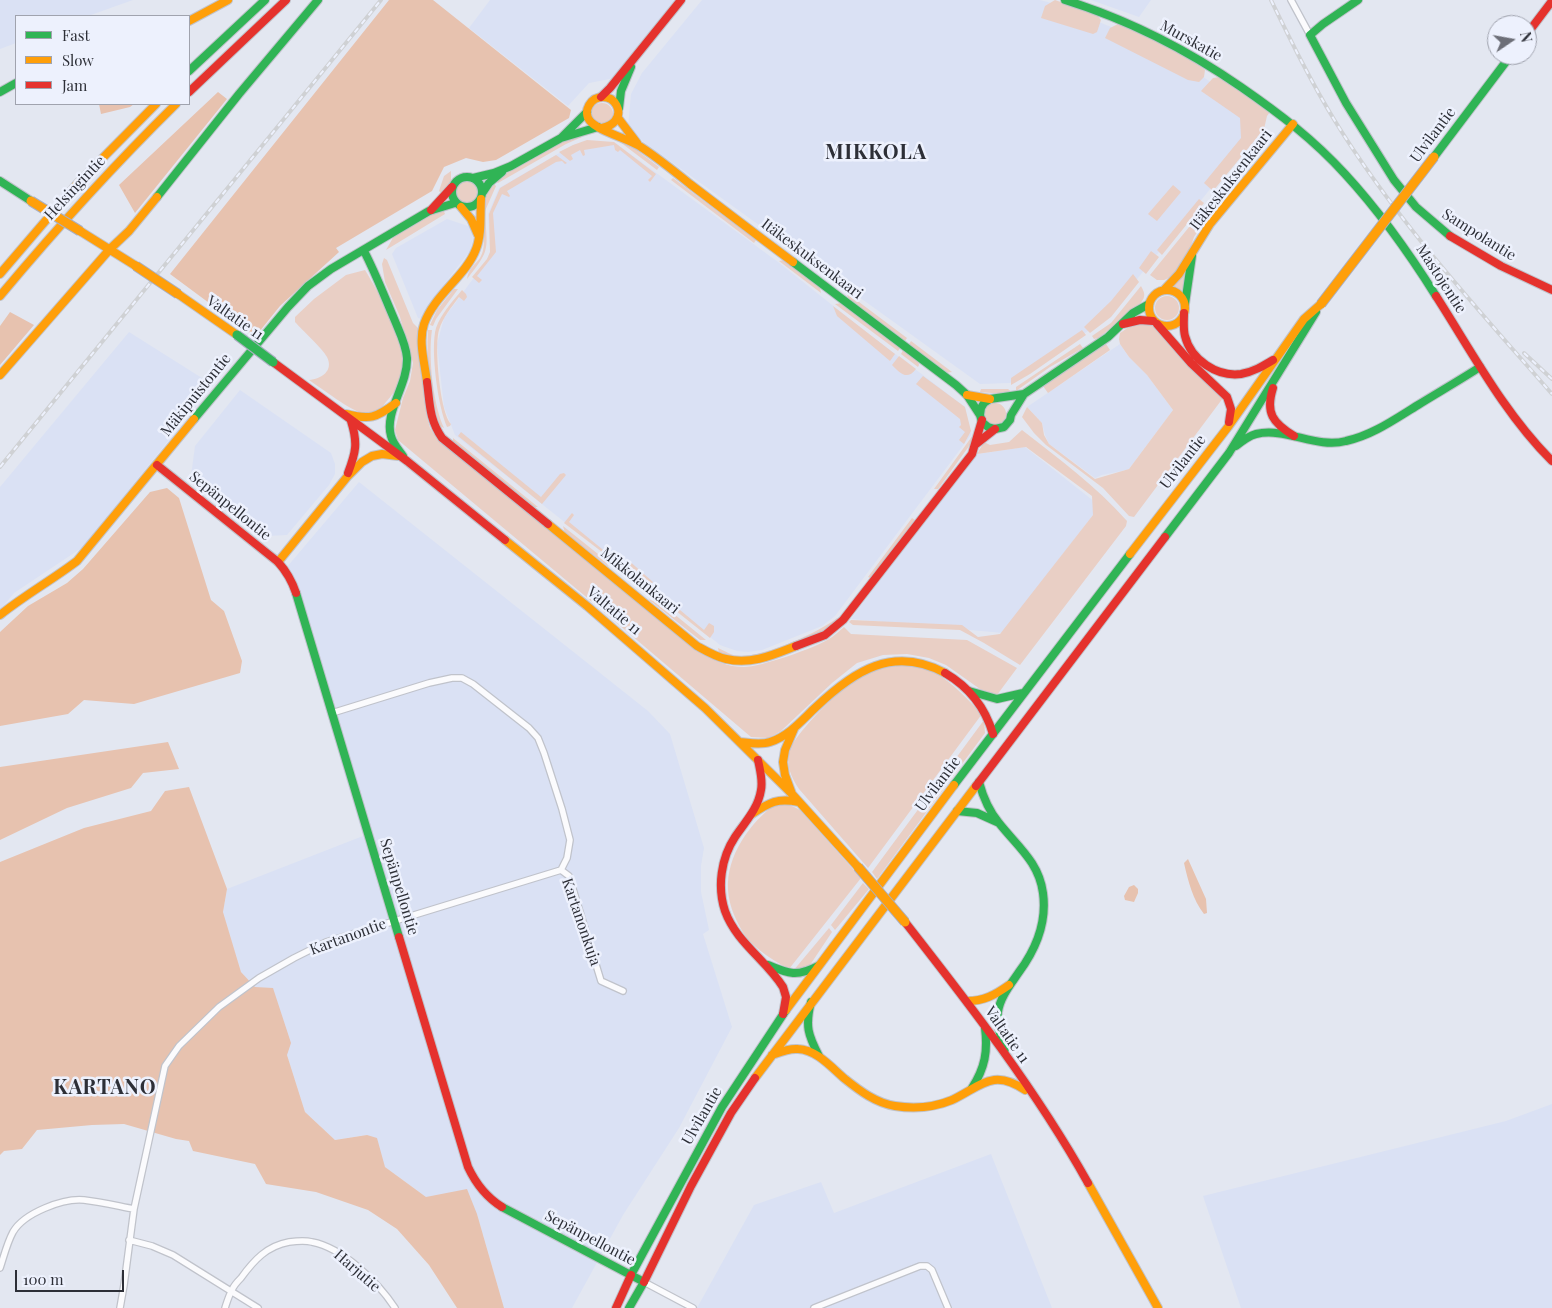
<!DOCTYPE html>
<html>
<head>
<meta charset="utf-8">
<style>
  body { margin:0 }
  #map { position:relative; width:1552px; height:1308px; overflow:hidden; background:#e3e7f1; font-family:"Playfair Display",serif }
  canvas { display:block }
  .legend { position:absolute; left:15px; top:15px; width:175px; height:90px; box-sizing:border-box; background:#edf1fd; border:1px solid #a0a3ae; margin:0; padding:6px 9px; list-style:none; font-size:15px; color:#2d2f37 }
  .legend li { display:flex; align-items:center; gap:10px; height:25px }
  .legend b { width:25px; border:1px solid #a0a3ae }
  .north { position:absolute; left:1487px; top:15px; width:50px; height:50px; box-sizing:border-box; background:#edf1fd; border:1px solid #a0a3ae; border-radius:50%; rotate:78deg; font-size:14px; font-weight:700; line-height:20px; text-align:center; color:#2d2f37 }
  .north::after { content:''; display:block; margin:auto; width:18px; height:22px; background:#6d6f78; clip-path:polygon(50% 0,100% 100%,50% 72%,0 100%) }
  .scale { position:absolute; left:15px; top:1270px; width:109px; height:22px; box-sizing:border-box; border:2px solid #2d2f37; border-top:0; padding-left:6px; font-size:15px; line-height:18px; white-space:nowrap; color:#2d2f37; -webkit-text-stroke:4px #edf1fd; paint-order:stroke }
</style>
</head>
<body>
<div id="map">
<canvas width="1552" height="1308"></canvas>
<ul class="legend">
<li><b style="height:6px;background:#30b455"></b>Fast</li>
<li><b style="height:6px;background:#ff9f0a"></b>Slow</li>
<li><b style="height:6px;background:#e5322d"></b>Jam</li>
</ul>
<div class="north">N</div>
<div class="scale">100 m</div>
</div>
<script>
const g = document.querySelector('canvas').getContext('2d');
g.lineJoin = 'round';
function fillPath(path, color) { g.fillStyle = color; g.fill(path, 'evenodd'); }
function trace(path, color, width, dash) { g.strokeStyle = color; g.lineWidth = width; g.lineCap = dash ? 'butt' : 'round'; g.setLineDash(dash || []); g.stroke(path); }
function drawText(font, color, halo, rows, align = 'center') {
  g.font = font + ' "Playfair Display",serif'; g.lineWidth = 5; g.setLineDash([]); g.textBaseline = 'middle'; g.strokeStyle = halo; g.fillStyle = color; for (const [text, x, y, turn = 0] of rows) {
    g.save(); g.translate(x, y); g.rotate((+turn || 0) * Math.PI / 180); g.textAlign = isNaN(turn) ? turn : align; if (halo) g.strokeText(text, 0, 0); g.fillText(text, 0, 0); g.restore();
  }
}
const built = new Path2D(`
  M0,0H133L88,16H16V43L0,49Z
  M490,0H676L615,78L589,83L568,106L469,28Z
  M702,0H1040L1055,4L1160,47L1251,110L1254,135L1103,321L1010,383L980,384L645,143L628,127L631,94L642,73Z
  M1091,0H1151L1139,17Z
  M614,142L778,262L861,328L965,407L971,435L835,616L822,626L762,650L748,652L737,651L720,645L616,561L612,565L606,555L455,435L444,407L437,344L444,318L487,260L490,252L488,214L499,188L573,145Z
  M447,219L471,227L473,238L470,251L431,301L423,319L418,318L392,254L396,248Z
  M129,332L213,385L83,547L14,593L0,610V487Z
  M1120,344L1129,357L1147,375L1173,410L1129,469L1122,471L1102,475L1095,478L1049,444L1045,435L1042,423L1027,407Z
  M240,390L331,453L335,464V474L329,485L287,535L267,536L191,476L195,446Z
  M1025,447L1100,506L1003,633L851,619L905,547L977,454Z
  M359,482L648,711L670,734L704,848L701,866V892L709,930L703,934L732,1027L679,1128L623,1215L572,1308H504L477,1214L426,1197L385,1167L367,1135L335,1140L305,1112L287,1055L255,987L241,972L223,912L227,889L363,836L288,583L281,574Z
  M1552,1104V1308H1241L1203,1196L1506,1121Z
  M991,1154L1052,1308H697L754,1205L821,1182L834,1213Z`);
const green = new Path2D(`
  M1055,0L1097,15L1101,20L1097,32L1093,34L1041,18L1045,6Z
  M1118,24C1148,35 1180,50 1205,70L1204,77L1199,82L1188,80L1105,38L1110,28Z
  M1220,77L1270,112L1267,116L1264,129L1213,191L1204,183L1241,138L1240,118L1201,91L1213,78Z
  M591 114a11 11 0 1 1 22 0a11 11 0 1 1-22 0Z
  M1266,132L1271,133L1266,143L1224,197L1220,198L1215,194Z
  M581,134L582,137L566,144L498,183L496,181C519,163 554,143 581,134Z
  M622,139L659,167L657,170L620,142Z
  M587,140L614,142L656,174L650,182L648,180L652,176L620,150L618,152L615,150L614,145L584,150L585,155L583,156L580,150L571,155L573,159L570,161L559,152L573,145Z
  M556,155L567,163L565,164L562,161L556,162L507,191L510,196L509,197L502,194L493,213L496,252L477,276L482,280L479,283L472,277L487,259L490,252L489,214L500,188Z
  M451,171V181L442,194L439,191L444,176Z
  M673,178L756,240L754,243L671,180Z
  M455 192a12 12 0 1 1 24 0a12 12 0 1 1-24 0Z
  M494,184L496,186L485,211L483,208L486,196Z
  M1173,185L1181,192L1157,221L1148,214Z
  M1199,199L1204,203L1162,255L1157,250Z
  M1207,205L1211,211L1194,237L1186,260L1179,269L1171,277L1164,280H1157L1150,275Z
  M443,209L445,214L386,250L394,236L435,212Z
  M481,217H485C488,251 489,251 467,279C468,269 475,265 480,258C487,247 483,230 481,217Z
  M1151,251L1159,257L1146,274L1139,268Z
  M384,258L387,260L413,323L418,328V341L427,417L430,428L439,441L701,652C715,661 728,667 744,667C760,667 815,648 829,639C834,636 839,631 844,627L851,634L967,640L1017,668L997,695L980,689L946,665L929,658L907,654L883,655L857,663L832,683L781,731L769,738L751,737L591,601L398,440L395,430L403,398L410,381L413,363L400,317L385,282L382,264Z
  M784,260L820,288L821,293L779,261Z
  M1188,267L1183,292L1172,286Z
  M365,270C380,295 401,333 404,361C405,377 396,391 386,402C381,409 374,417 364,414C348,409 324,390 309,380C321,379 334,371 327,357C323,349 302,330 295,322V317L314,299L346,275Z
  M1133,274L1139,282L1111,317L1090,333L1084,327L1111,301Z
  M1141,286C1143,290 1145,293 1144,297C1142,307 1107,331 1098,338L1094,339L1092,336L1111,323Z
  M454,289H458L436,319L433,326L430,325L437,310Z
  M462,290L466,294L467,297L464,301L459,297C451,308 443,317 439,330C434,345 440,413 451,424L450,426L447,427C438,407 430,349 436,328C441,314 452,302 462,290Z
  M847,293L907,338L905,341L848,298Z
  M1155 308a12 12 0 1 1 24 0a12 12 0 1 1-24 0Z
  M842,303L901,347L898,351L835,304Z
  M833,306L895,354L890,361L837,316Z
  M1139,323H1148L1156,328L1223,398L1134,517L1129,516L1103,488L1046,445L1034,433L1022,417L1027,407L1042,423L1044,435L1049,444L1095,479L1129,469L1173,410L1147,375L1129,357L1120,344L1119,339L1120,333L1129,327Z
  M428,330H432C428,356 433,404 444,428L440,426C430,396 426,361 428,330Z
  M1082,330L1086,335L1030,374L1011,385V378Z
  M911,341L952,372L946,373L909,344Z
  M1080,344L1083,348L1050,367L1016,391V387Z
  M1106,344L1110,350L1048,393L1043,386Z
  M903,350L918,360L919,365L918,367L901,354Z
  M899,356L916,369C907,381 900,373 892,365Z
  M923,376L965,407L971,431L964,444L959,440L965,432L959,427L961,425L960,419L916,384Z
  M981,389H1008L1012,392L1004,394L980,392Z
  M984 414a11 11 0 1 1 22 0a11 11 0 1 1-22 0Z
  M1022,430C1059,459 1096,486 1127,521L1126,526L1020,665L984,643L960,630L853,625L849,622L851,620L962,625L978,637L1000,634L1093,515L1092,496L1026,447L977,454L984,442L990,445L1009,442Z
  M461,432L541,497L560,474L564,473L566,475L542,504L458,436Z
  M973,435L972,442L938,489H934Z
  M453,438L538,507H533L453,444Z
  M572,513L574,515L569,522L613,558L610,561L606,555L564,523Z
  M912,518L915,520L870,578L868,577Z
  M563,526L603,558L609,567L565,533Z
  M627,559L653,582L650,586L664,597L661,601L647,594L613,565L616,561L622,565Z
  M648,599L663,605L706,640H700Z
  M668,600L704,630L709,623L714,626V632L710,638L666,603Z
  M837,618L839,620L824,631L765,655L753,658H733L719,653L718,648C725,651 732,656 740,656C763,657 820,632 837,618Z
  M902,665C914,667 927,668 937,674C954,684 968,700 982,714L868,868L799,789C791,777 785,764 790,749C797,732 836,693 852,682C857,678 863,675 869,673C879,668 891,667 902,665Z
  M984,720L985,733L877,879L872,872Z
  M777,803L788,804L800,810L861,878L789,969C776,962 755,949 746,937C737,923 729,907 728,890C726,856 750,822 777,803Z
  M863,883L869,889L835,930L831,925Z
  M829,928L832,932L810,965L793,971Z`);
const forest = new Path2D(`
  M389,0H433L571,110L569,118L496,160L483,162L466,158L444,167L432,191L336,248L339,252L280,306L255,337L170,274Z
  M218,92L227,99L135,213L119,185Z
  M99,104H134L130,107L101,114Z
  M10,312L34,325L0,365V326Z
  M167,488L179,498L211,600L224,611L242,661L240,673L134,704L84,700L68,714L0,726V632L28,606L67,583L83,569L150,492Z
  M168,742L179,769L143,773L131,788L67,808L0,840V767Z
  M189,787L227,889L223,912L241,972L255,987L273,988L291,1043L287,1055L305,1112L335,1140L367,1135L377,1138L385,1167L426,1197L467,1189L477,1214L504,1308H457L429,1265L397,1229L368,1210L316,1192L266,1184L255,1164L193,1151L189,1141L176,1139L124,1124L92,1125L37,1130L22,1149L4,1151L0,1155V862L84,828L151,811L165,791Z
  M1188,859L1206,899L1207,913L1204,914C1193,900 1188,881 1184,863Z
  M1134,885L1138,889V893L1134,902L1125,900L1124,896L1129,887Z`);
const street = new Path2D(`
  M1291,0L1310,35
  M561,870L569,876L601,981L623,991
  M129,1240L152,1246L173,1255L258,1308
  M0,1268C4,1256 7,1243 13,1232C24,1213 63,1198 84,1200C101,1202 118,1206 134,1209
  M644,1282L693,1308
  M120,1308L124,1285L134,1209L165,1066L179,1046L219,1007L259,978L294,958L326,942L561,870L567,858L570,840L562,809L544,753L538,738L529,728L473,684L462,678H452L429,683L332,713
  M225,1308C227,1302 229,1295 232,1290C234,1285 238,1281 241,1278C254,1260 267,1246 289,1242C296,1241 305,1240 312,1242C343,1248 378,1282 395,1308
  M814,1308L920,1266H927L932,1270L948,1308`);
const fast = new Path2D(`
  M1065,0C1129,20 1186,49 1241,87C1280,114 1313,139 1345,174C1380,212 1409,253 1436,296
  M1358,0L1323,24L1310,35L1346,103L1394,180L1416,207L1450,236
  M189,71L265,0
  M0,92L16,83
  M619,108L621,91L631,67
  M562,137L587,112
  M1434,157L1511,55
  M452 192a15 15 0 1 1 30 0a15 15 0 1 1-30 0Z
  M473,178L494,173L511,166L561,138L598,127
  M0,181L31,201
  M483,192L489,183L502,172
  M157,197L239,94L318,0
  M364,251C376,274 385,298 395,321C400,333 406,345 407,358C408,385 384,412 391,436C393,444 399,450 403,456
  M793,262L956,385L967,395L980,415
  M1185,304L1192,256
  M1024,394L1011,415L1010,420L1004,427L995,429L988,427L982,422L980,415L981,408L984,403L990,399L1024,394L1108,337L1133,313L1149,304
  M194,419L288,307L308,286L331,269L429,211L455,203
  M1236,446C1242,441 1248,436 1256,434C1286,427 1316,449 1346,441C1373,435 1395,419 1418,405C1439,392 1460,380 1480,367
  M1165,537L1229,453L1316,312
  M296,593L399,937
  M969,691L997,699L1023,693
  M979,782C983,797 989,811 999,823C1017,846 1039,862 1043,893C1047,922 1036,949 1019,972C1011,984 1000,997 998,1012C996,1024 1001,1037 1005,1049
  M954,785L1130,554
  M957,811L977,813L997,822
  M768,965C789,974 797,977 818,966
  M811,1002C805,1026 808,1035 819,1056
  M972,1088C985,1068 988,1051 985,1028
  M502,1207L644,1282L629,1308
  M631,1275L722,1107L786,1010`);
const slow = new Path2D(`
  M189,21L228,0
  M618,118L637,143
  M602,128C607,127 612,125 615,121C623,111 615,97 603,97C591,97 582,111 590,121C598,131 629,139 641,147C658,158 674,171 690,184C724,210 758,236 793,262
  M461,207L471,219L478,235
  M80,231L136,266
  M0,274L77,184L156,104
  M1149 308a18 18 0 1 1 36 0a18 18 0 1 1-36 0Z
  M1164,290L1179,274L1210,224L1293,124
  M178,294L237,335
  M0,296C56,229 114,165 176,104
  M0,375L110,249L129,231L157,197
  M427,382C425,364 418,342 424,324C434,295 466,276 476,249C482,234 480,215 481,199
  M967,395L990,399
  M346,414C370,420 376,418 396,403
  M548,524L697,646C706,651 716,657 726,659C751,665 773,655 796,646
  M505,540L587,606L705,708L792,794
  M1130,554L1228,427L1304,319L1321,304
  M278,562L347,477L362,462L372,456L382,454L398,456
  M0,615C25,595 52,580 77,561L194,419
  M794,729L785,750L783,762L785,775L792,794L858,867
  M740,742C750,743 761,745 770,742C789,736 802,720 816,707C854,671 893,645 945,673
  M752,814C770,802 777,798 799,802
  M967,1001C984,1001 995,995 1009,985
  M786,1010L954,785
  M772,1055C780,1052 789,1048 798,1049C817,1050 831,1067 845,1079C860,1091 876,1103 895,1106C914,1109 935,1107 952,1100C981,1086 993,1068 1025,1090
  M755,1078L976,786
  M1088,1183L1158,1308`);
const jam = new Path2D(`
  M1527,34L1552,1
  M189,92L286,0
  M601,97L610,88L681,0
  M431,210L452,187
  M1450,236L1501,266L1552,290
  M1436,296C1472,352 1504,413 1552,461
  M1184,313C1184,321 1183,329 1185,336C1191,360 1217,377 1241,374C1253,372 1263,366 1273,360
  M1123,324L1140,320L1153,321
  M1157,324L1191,363L1227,397L1231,409L1229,422
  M273,362L407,461L505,540
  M427,382C430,404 429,419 442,438L548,524
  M1273,388C1265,413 1273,423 1294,436
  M976,444L995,429
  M157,465L278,562C287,572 292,581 296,593
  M348,473C356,452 358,443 351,421
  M796,646L825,635L843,620L972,454L982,420
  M945,673C969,687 985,707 993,734
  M758,760C760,770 763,780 761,790C758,809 745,822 735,837C721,858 717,887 725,911C736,942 766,960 783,987L786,997L783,1014
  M976,786L1165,537
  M905,922C970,1005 1036,1090 1088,1183
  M399,937L468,1167C476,1184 486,1197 502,1207
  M644,1282L691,1186L731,1113L755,1078
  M616,1308L631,1275`);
const rail = new Path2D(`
  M1271,0C1291,41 1311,82 1335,121C1395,219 1477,308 1552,394
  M1524,353L1552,379
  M0,467L381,0`);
const fastBridge = new Path2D(`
  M237,335L273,362`);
const slowBridge = new Path2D(`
  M31,201L80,231
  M136,266L178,294
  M1321,304L1434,157
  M858,867L905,922`);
const streetNames = [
  ["Murskatie",1191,41,29],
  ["Ulvilantie",1433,135,-53],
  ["Itäkeskuksenkaari",1231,180,-52],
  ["Helsingintie",75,188,-47],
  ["Sampolantie",1479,235,32],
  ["Itäkeskuksenkaari",812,259,37],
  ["Mastojentie",1441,279,57],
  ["Valtatie 11",235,318,35],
  ["Mäkipuistontie",196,395,-51],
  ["Ulvilantie",1183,462,-52],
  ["Sepänpellontie",230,506,39],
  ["Mikkolankaari",640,581,39],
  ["Valtatie 11",614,611,40],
  ["Ulvilantie",938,784,-53],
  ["Sepänpellontie",399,887,73],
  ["Kartanonkuja",581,922,71],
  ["Kartanontie",348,937,-20],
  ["Valtatie 11",1007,1035,55],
  ["Ulvilantie",702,1116,-60],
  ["Sepänpellontie",590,1238,28],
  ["Harjutie",357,1271,41]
];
const districtNames = [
  ["MIKKOLA",876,153],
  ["KARTANO",105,1088]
];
fillPath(built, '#dae1f4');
fillPath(green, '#e9cfc5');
fillPath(forest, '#e7c2af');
trace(street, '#c0c3cb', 8);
trace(fast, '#c0c3cb', 10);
trace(slow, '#c0c3cb', 10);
trace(jam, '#c0c3cb', 10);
trace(street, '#fbfbfd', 5.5);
trace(fast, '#30b455', 8);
trace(slow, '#ff9f0a', 8);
trace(jam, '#e5322d', 8);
trace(rail, '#cfd1d4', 4);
trace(rail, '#edf1fd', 2, [5.5]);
trace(fastBridge, '#aaafc1', 11, []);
trace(slowBridge, '#aaafc1', 11, []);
trace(fastBridge, '#30b455', 9);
trace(slowBridge, '#ff9f0a', 9);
drawText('15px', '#2d2f37', '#edf1fd', streetNames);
g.letterSpacing = '1px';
drawText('bold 20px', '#2d2f37', '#edf1fd', districtNames);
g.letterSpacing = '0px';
</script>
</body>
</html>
